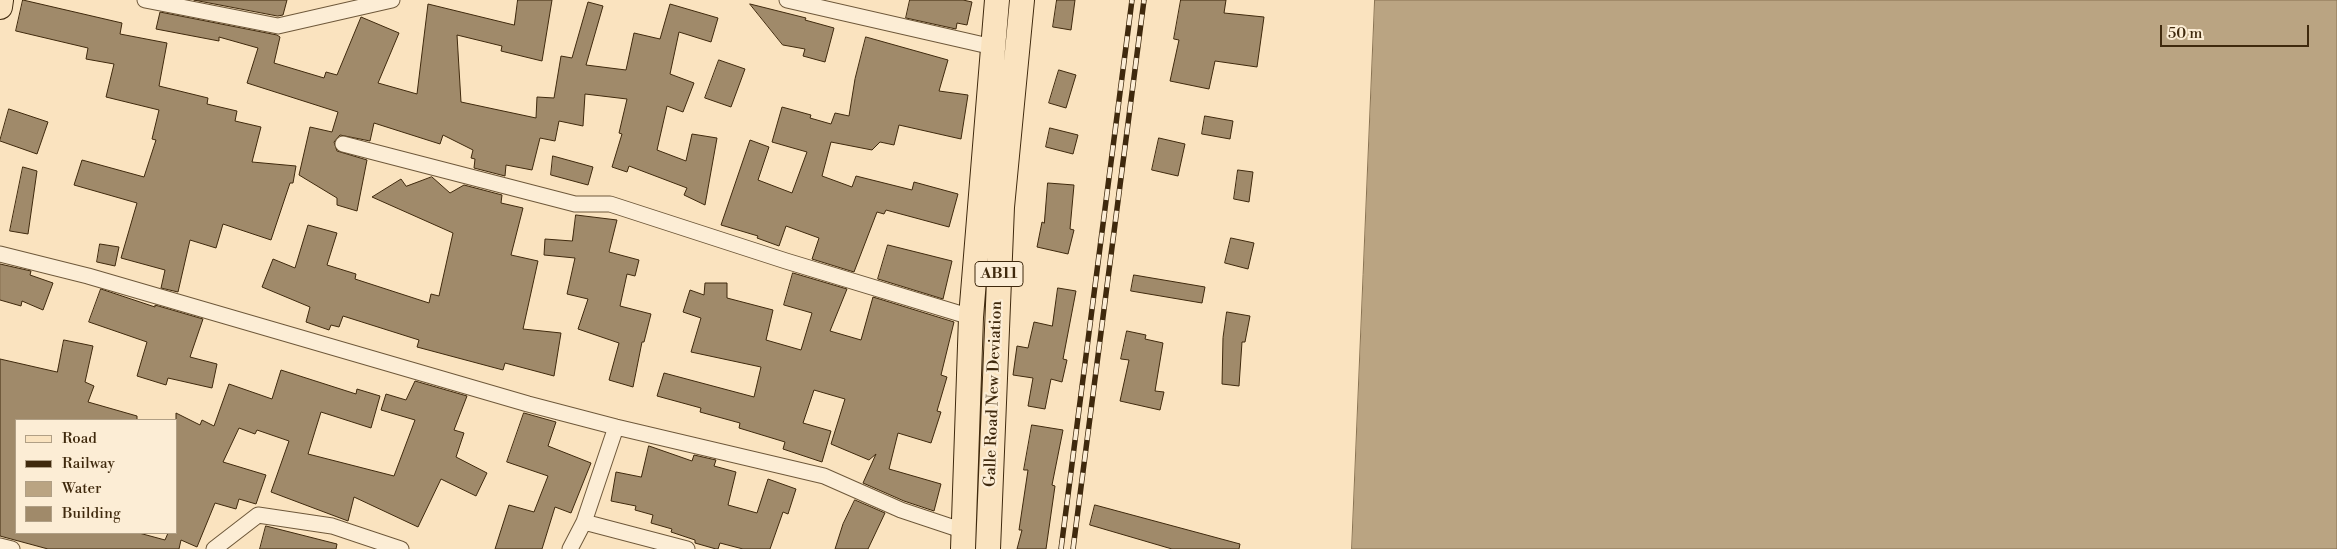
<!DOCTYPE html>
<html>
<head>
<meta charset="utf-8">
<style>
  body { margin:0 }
  #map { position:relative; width:2337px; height:549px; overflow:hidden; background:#fae3bf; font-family:"Libre Bodoni",serif }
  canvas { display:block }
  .legend { position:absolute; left:15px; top:419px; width:162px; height:115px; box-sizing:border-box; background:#fcedd5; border:1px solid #b09f85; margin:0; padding:6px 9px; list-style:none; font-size:15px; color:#3f290d }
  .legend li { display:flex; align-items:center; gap:10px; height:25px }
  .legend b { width:25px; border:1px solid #b09f85 }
  .scale { position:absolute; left:2160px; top:25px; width:149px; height:22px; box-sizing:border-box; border:2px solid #3f290d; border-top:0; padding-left:6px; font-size:15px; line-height:18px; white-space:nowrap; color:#3f290d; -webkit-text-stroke:4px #fcedd5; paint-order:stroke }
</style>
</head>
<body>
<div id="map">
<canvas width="2337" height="549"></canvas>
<ul class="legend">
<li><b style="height:6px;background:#fae3bf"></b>Road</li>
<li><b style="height:6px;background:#3f290d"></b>Railway</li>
<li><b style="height:14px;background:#baa482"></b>Water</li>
<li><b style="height:14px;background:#a08a6a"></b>Building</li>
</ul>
<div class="scale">50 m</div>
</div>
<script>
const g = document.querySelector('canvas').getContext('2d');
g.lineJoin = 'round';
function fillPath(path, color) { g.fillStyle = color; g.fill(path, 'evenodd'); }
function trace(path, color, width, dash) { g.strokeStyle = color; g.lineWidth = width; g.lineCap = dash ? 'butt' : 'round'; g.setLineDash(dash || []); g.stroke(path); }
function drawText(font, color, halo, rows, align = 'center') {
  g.font = font + ' "Libre Bodoni",serif'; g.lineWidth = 4.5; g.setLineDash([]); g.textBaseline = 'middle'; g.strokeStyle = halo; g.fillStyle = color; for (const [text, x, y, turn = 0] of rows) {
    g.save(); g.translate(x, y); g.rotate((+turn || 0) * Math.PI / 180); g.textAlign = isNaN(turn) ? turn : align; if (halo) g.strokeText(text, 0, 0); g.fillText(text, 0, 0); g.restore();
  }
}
const water = new Path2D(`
  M1375,0H2337V549H1352Z`);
const building = new Path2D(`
  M23,0L122,23L120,34L167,43L159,86L208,98L207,104L237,111L235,121L261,127L252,162L296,166L293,183H290L271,240L223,224L216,248L190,240L178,292L161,288L165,270L121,258L137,203L74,185L82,160L144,177L156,140L152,139L159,110L106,97L114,64L86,59L88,48L16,31Z
  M194,0H287L283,15L278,16Z
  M518,0H552L542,61L501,51L502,46L457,35L461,102L536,118L537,97L554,98L561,56L572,58L588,2L603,6L586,65L626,70L634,33L660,39L670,4L718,18L711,42L679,32L670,74L694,83L683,112L667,106L657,150L686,161L692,134L717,138L705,205L684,195L687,188L629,166L627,172L612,167L622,134L619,133L627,99L585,94L583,126L559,121L555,141L540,138L532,170L506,165L505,176L474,168L475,159L471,158L473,150L443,135L440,144L374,123L370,141L340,135L334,142L337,151L367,160L357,211L337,205V198L299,175L310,127L332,132L338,112L247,83L258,48L219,37V41L156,29L160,12L277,35L280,37L274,63L324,78L326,72L337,75L361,17L399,33L378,83L417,94L428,4L514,25Z
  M910,0H963L972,2L967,25L957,23L956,29L906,18Z
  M1057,0H1075L1071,30L1053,27Z
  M1181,0H1226L1224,13L1264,17L1257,67L1215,61L1209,89L1170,81L1179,40L1174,39Z
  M750,4L806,18L805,20L834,28L825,62L803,56L805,49L783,45Z
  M866,37L948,60L939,91L968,95L961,139L899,125L894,145L880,142L872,150L831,142L822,176L852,187L856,176L912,190L914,182L958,194L949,227L886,210L884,214L877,212L854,272L812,259L819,238L786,226L779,246L757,238L758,236L721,225L750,140L769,147L758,180L792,193L807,152L772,142L782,107L811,115L810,118L831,124L835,113L849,116L855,79Z
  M719,60L745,69L731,107L705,98Z
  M1059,70L1076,75L1066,108L1049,103Z
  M9,109L48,122L37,154L0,141Z
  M1205,116L1233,121L1230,139L1202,134Z
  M1050,128L1078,135L1073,154L1046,147Z
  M1159,138L1185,144L1178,176L1152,170Z
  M553,156L593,167L588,185L551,175Z
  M23,167L37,171L28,234L10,231Z
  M1238,170L1253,172L1249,202L1234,199Z
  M432,177L450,193L464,185L502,195L501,203L523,208L511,255L538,261L523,329L561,333L554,376L505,363L503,370L417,347L419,340L343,316L339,327L331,325L329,330L306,322L310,307L262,287L273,259L295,268L308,225L337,233L327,265L356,274L355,279L429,303L431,294L439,296L453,233L372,197L401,179L406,186Z
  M1048,183L1074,185L1070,229L1074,230L1068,254L1037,247L1042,222L1044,223Z
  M576,215L617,220L609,252L639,260L635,276L627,274L620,306L651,314L644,342H642L633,387L609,380L619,343L578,329L588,299L567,294L575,258L544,255L545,239L572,241Z
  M1231,238L1254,243L1248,269L1225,263Z
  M100,244L119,247L115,266L97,262Z
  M888,245L952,261L943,299L878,279Z
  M0,264L31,271L30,275L53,283L43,310L22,301L21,306L0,300Z
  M793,273L847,289L830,331L861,340L873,297L954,322L941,375L947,377L937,411L941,412L931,443L898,433L889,469L941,484L934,511L904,501L863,483L876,454L869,460L831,444L845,399L814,390L803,423L831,431L822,462L783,449L785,442L739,428L740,423L700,412L701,408L657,396L664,373L754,397L761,367L691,352L701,318L683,312L690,290L704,295L705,283H727V298L773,310L766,340L801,350L812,313L784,305Z
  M1134,275L1205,287L1202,303L1131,291Z
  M1058,288L1076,291L1063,359L1067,360L1062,382L1051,379L1045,409L1028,406L1033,378L1013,375L1017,346L1028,348L1034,322L1052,326Z
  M101,289L155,307V305L203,319L190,357L217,364L212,388L168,378L166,385L137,376L147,342L89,322Z
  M1227,312L1250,316L1245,342H1242L1239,386L1222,384L1223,338Z
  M1127,331L1146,335L1145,339L1163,343L1155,391L1164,392L1160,410L1120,401L1129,360L1121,359Z
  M64,340L93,346L85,382L94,386L88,402L137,416V420H16V533H139L165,540L168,533H176V413L200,425L202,420L214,426L229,384L272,399L281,370L356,394L357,389L380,396L371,428L321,412L308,454L394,476L415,420L381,410L386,394L406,400L415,381L467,396L454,430L464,433L456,457L487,473L476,496L441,479L418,527L354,497L348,521L271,492L289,441L257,430L255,434L239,428L223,462L266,475L256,504L239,499L236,509L215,503L197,547L181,540L179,549H48L0,536V359L57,372Z
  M524,413L556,422L548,446L591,463L571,513L555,507L542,549H495L509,505L534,512L548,476L507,462Z
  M1032,425L1063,430L1052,485L1055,486L1046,549H1017L1022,530H1019L1028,470H1024Z
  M649,446L692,461L694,455L716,460L714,466L736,472L728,505L757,513L768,479L796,489L788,514L783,512L770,549H743L720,543L718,549H716L695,543V540L671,532L672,529L651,523L653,515L635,510L636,506L611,501L616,472L641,477Z
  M855,500L885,513L868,549H835L843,524Z
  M1095,505L1240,544L1239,549H1172L1090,525Z
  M266,526L337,544L336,549H260Z`);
const street = new Path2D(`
  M145,0L278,26L392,0
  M787,0L993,47
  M343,144L575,204H610L786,261L971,317
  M0,254L88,276L528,404L616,427L824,476L901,510L964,531
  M584,522L687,549
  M0,546L12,549
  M214,549L258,515L332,526L401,549
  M570,549L584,522L616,427`);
const primary = new Path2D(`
  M0,7L1,0
  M963,549L971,317L997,0
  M988,549L1002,207L1022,0`);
const rail = new Path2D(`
  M1061,549L1132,0
  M1073,549L1144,0`);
const shields = [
  [999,274,48]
];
const shieldNames = [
  ["AB11",999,274]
];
const streetNames = [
  ["Galle Road New Deviation",994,394,-88]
];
fillPath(water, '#baa482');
trace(water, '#897353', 1);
fillPath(building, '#a08a6a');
trace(building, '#3f290d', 1);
trace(street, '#6e583a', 17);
trace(primary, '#3f290d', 26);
trace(street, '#fcedd5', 15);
trace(primary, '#fae3bf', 24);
trace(rail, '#3f290d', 5.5);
trace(rail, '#fcedd5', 4, [11]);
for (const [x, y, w] of shields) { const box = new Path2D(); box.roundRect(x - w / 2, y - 12.5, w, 25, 4); g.fillStyle = '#fcedd5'; g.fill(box); trace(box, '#3f290d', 1); }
drawText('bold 15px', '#3f290d', null, shieldNames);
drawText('16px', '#3f290d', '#fcedd5', streetNames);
</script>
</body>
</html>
